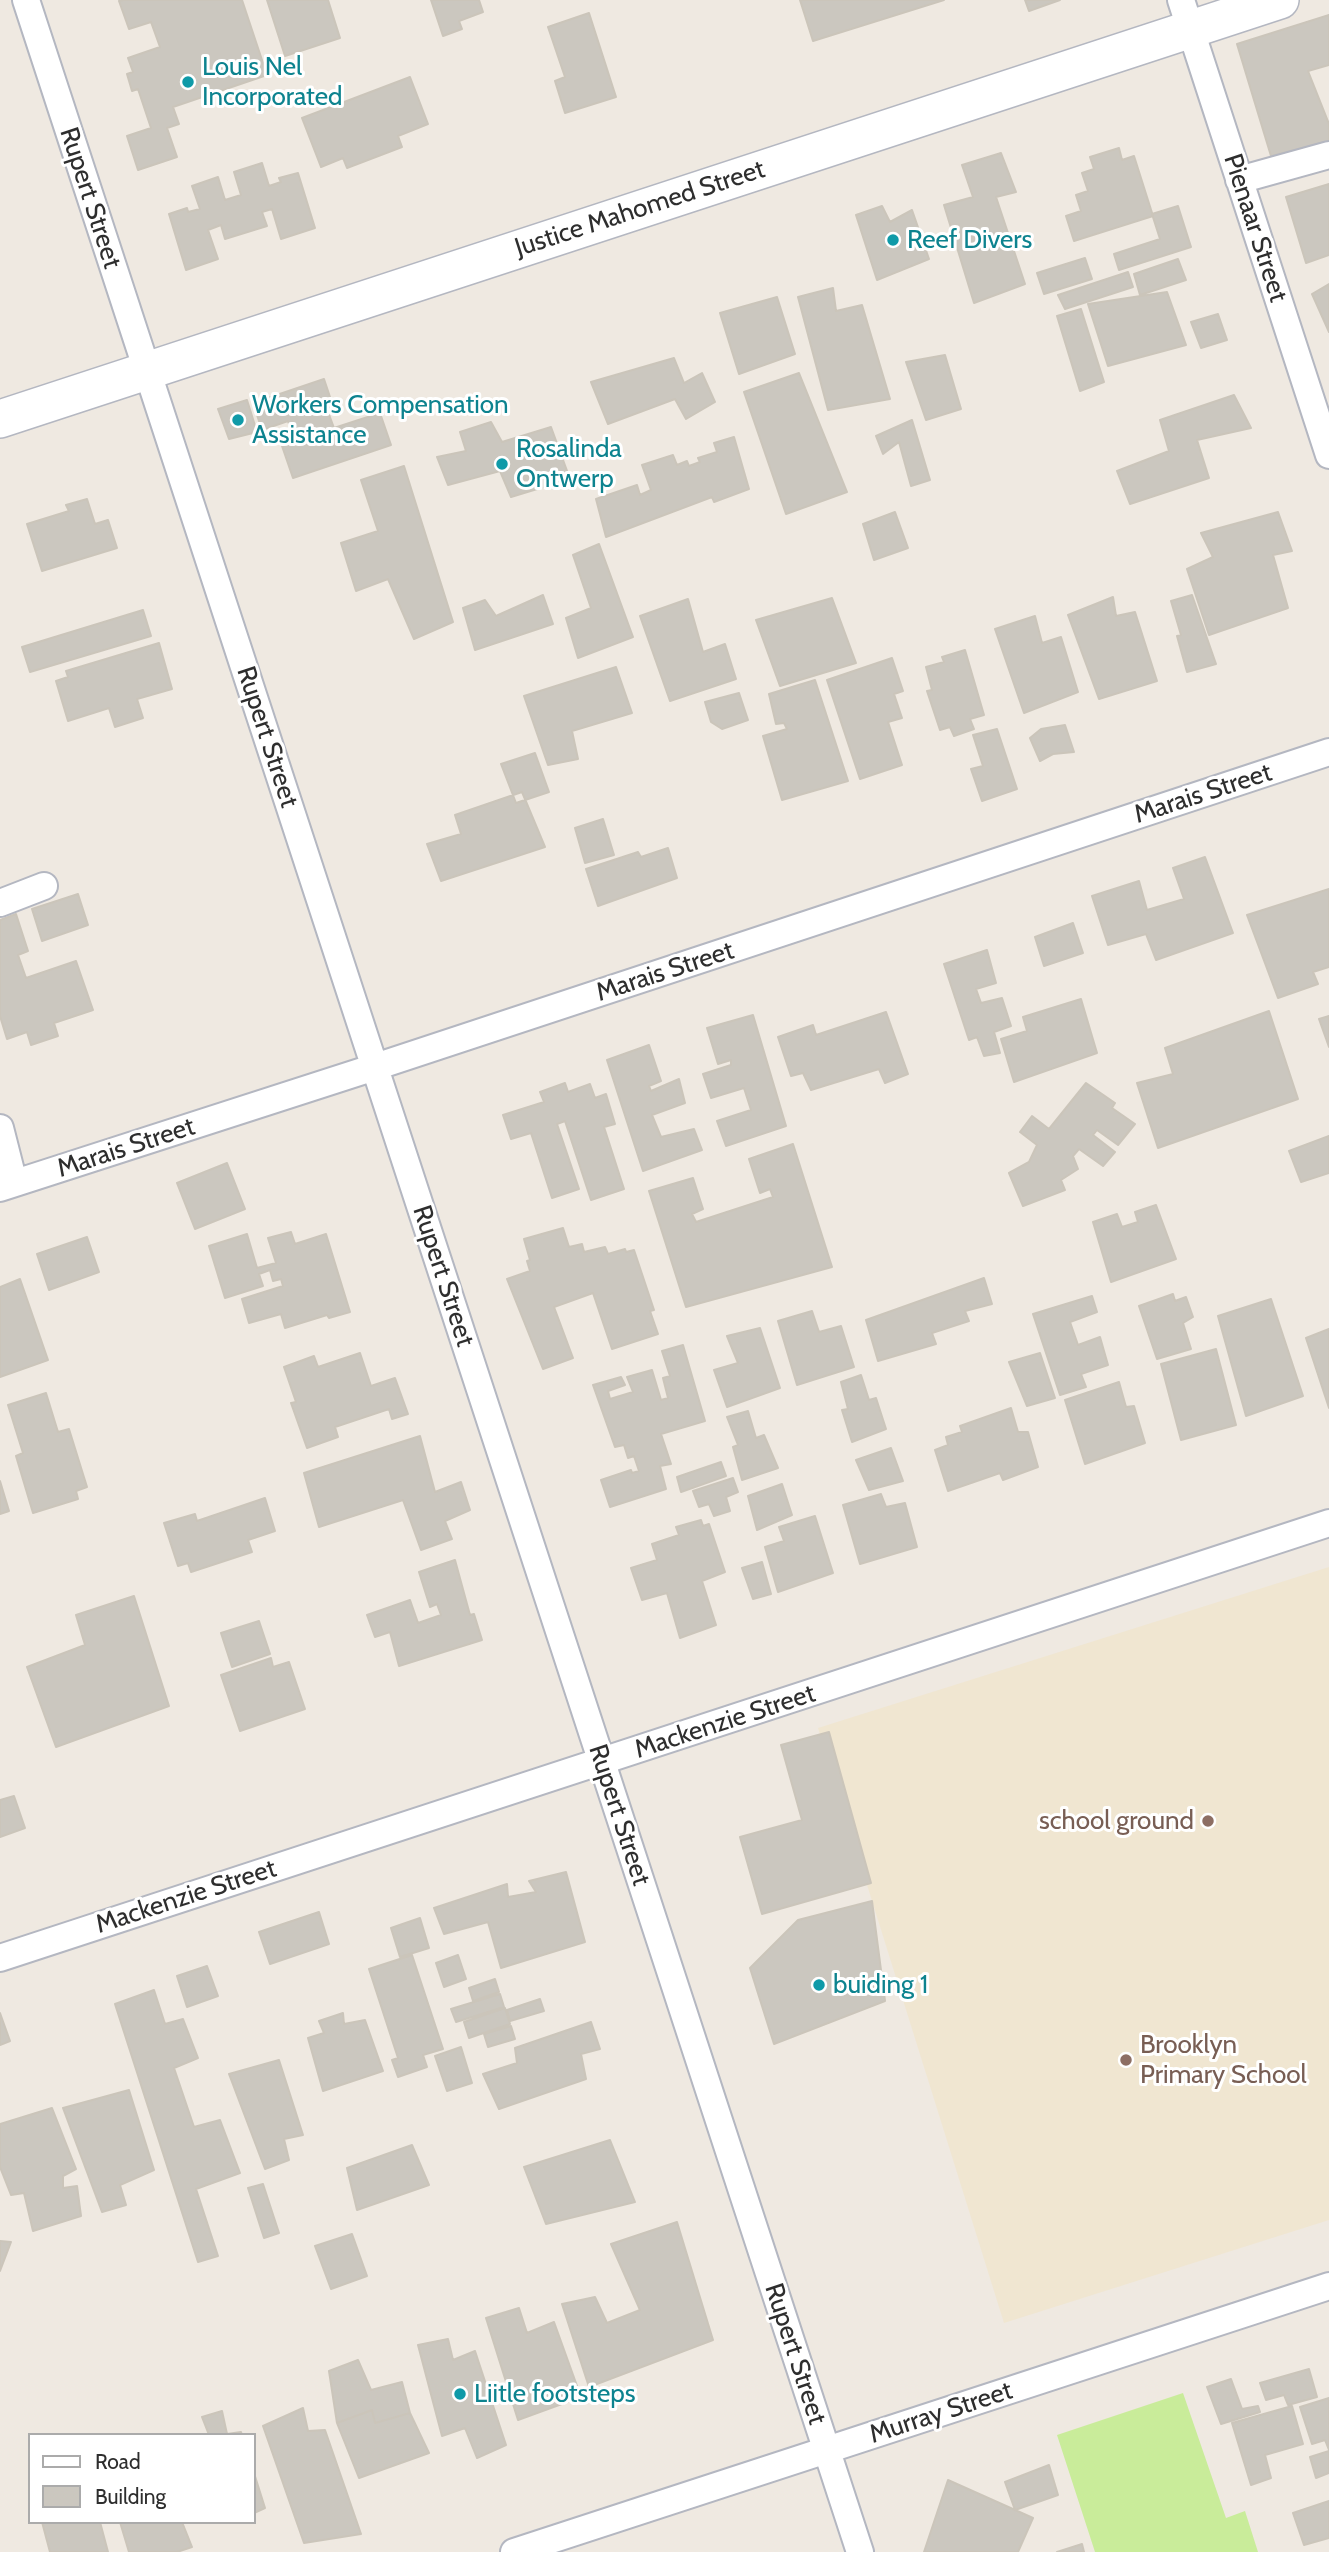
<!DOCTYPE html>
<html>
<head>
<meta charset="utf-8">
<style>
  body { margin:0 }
  #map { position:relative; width:1329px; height:2552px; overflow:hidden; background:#efe9e1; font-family:Cabin,sans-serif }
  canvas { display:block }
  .legend { position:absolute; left:28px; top:2433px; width:228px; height:91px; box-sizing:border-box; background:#fff; border:2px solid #ababab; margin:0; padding:9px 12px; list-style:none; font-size:21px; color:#2e2e2e }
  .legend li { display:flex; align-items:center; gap:14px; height:35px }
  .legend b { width:35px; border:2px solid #ababab }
</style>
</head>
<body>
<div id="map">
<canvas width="1329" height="2552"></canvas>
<ul class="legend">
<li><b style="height:9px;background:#fff"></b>Road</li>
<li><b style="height:19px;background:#cbc7bf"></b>Building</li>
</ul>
</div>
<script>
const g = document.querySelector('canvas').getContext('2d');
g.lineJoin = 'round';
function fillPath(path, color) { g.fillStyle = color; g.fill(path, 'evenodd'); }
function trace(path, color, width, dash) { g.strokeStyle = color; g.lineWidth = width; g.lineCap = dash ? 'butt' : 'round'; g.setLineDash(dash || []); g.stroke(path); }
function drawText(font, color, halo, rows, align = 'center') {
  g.font = font + ' Cabin,sans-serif'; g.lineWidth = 6; g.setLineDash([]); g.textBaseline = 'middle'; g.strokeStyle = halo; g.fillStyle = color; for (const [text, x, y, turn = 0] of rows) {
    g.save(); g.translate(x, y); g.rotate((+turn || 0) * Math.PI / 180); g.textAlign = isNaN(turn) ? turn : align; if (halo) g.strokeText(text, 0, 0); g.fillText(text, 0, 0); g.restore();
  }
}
const education = new Path2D(`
  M1329,1567V2220L1004,2323L818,1728Z`);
const pitch = new Path2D(`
  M1183,2393L1226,2518L1245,2511L1258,2552H1095L1057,2435Z`);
const building = new Path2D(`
  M123,0H242L267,75L173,107L179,124L167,128L177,157L138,170L127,136L151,128L138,89L132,91L127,74L133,72L128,58L160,47L151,22L129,29L119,1Z
  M267,0H328L340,38L285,56Z
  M431,0H479L483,12L459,21L462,29L443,36Z
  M800,0H944L813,41Z
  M1025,0H1060L1029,11Z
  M589,13L616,97L565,113L555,81L565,77L548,27Z
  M1329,15V65L1308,71L1329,124V141L1271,156L1237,44Z
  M410,77L428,124L398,136L402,147L347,168L343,158L321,167L302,118Z
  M1119,148L1122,160L1134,156L1153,216L1074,241L1066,216L1081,211L1076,195L1088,191L1082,173L1094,169L1090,157Z
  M1001,153L1016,192L996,197L1025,284L974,303L944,205L973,197L962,165Z
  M262,163L269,186L281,182L279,178L298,173L315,228L281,239L272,209L262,212L267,226L225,239L221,225L208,230L218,259L186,270L169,214L187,208L188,212L200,209L192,186L218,177L225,200L241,195L234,172Z
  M1329,184V255L1306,263L1286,197Z
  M882,206L890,222L912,210L929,259L877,280L856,215Z
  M1178,206L1191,247L1119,270L1114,254L1160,239L1152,214Z
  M1085,258L1092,279L1044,294L1037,273Z
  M1178,259L1186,280L1140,295L1134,274Z
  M1128,272L1133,287L1065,309L1058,295Z
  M1329,284V332L1312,294Z
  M833,288L836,311L862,305L890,399L828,410L798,297Z
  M1167,292L1186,345L1108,366L1088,304Z
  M777,297L795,354L739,374L720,313Z
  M1081,309L1104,382L1080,391L1057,316Z
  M1218,314L1227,340L1201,348L1191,322Z
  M945,355L961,409L926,420L906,362Z
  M674,358L684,383L702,373L715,402L686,419L675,399L608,424L591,382Z
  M799,373L847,492L786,514L744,392Z
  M324,379L333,406L327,409L334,428L380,413L391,445L293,478L282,446L295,442L288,421L262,430L253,403Z
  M1234,395L1251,428L1197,440L1209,478L1130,504L1117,471L1169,451L1160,420Z
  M247,400L257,432L229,439L218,409Z
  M912,420L930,480L911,486L899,442L883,454L876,436Z
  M491,422L502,442L551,427L570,479L511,497L500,471L448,485L437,457L466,451L460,432Z
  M734,437L749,489L714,502L712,497L606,537L596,499L637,485L640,495L651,490L642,465L673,455L677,465L687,461L689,466L700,462L698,458L717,452L714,443Z
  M404,466L453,622L414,639L388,579L356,591L341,543L378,531L361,480Z
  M87,499L95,524L108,520L117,548L42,571L27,524L69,511L66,505Z
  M895,512L908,548L874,560L863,524Z
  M1278,512L1292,551L1273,555L1288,608L1209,635L1187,569L1213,557L1201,533Z
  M599,544L633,637L578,658L566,618L591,608L573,555Z
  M543,595L553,624L475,650L463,608L485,600L496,616Z
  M1192,595L1216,664L1187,672L1177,636L1181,635L1171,601Z
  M1113,597L1116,616L1135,612L1157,681L1099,699L1068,615Z
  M832,598L856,663L780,686L756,620Z
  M688,599L703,652L725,644L736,679L670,701L640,616Z
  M143,610L151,636L30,672L22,647Z
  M1035,616L1042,643L1061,637L1078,692L1024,713L995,629Z
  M159,643L172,689L137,699L143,718L115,727L109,708L68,721L56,681L68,677L66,671Z
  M965,650L984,715L970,719L974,729L954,736L950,727L940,730L927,691L932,690L926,667L944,662L942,657Z
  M892,658L903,691L894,694L902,718L888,722L902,765L860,779L827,680Z
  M616,667L632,713L572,731L578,759L548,765L524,696Z
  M815,680L848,781L782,800L763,736L787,729L784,723L776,724L769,694Z
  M739,693L748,720L722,729L711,722L705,702Z
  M1065,725L1074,752L1053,754L1040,761L1030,738L1041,729Z
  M997,729L1017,789L982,801L971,769L983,766L973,735Z
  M535,753L549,792L516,803L501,764Z
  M522,792L545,847L441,881L427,844L461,834L455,815Z
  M603,819L614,855L585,863L575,828Z
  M668,848L677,878L598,906L586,869L638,852L641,857Z
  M1205,857L1233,933L1156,960L1146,934L1108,945L1092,896L1139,881L1147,910L1184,899L1173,868Z
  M1329,889V967L1313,972L1318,984L1278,998L1247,915Z
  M78,894L88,925L42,941L32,909Z
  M16,914L28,951L18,955L26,978L76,961L93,1010L54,1023L58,1036L31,1045L27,1032L7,1039L0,1016V920Z
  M1073,923L1083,953L1044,966L1035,937Z
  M987,950L996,983L976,989L981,1003L1002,998L1011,1026L994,1032L1000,1053L984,1056L977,1037L969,1040L944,964Z
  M1081,999L1097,1053L1014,1082L1001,1039L1027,1031L1023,1017Z
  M1269,1011L1298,1099L1158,1148L1137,1083L1173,1074L1165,1048Z
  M886,1012L908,1074L885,1083L879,1069L811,1090L803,1073L791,1076L778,1037L813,1025L816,1035Z
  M753,1015L786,1126L726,1146L717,1121L751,1110L744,1088L711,1098L703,1074L731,1065V1060L718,1064L707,1028Z
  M1329,1016V1047L1319,1019Z
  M649,1045L661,1081L649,1086L651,1091L679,1079L685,1103L652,1115L661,1137L694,1129L702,1150L643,1171L607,1060Z
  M565,1083L568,1092L590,1084L595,1098L606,1094L615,1124L604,1127L624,1189L591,1200L565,1121L557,1124L579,1189L552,1198L531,1133L511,1139L503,1115L544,1102L540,1092Z
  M1086,1083L1115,1103L1112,1108L1135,1124L1118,1145L1097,1130L1093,1135L1115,1152L1103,1166L1079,1149L1073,1156L1078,1169L1061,1180L1065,1190L1023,1206L1009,1173L1029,1162L1037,1145L1020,1132L1032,1116L1049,1129Z
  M1329,1136V1173L1301,1182L1289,1151Z
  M793,1144L832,1267L686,1307L649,1191L693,1178L703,1209L692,1214L696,1222L773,1197L770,1189L760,1193L749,1159Z
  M227,1163L245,1209L195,1229L177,1183Z
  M1156,1205L1176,1259L1111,1282L1093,1222L1117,1214L1122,1227L1138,1222L1135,1212Z
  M563,1228L569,1247L582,1244L584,1252L605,1247L608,1254L625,1249L626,1252L634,1250L654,1310L650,1311L658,1334L612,1349L593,1293L554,1307L573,1358L543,1369L507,1279L530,1271L527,1261L530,1260L524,1239Z
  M291,1232L295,1244L326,1234L350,1312L329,1318L327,1315L285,1328L281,1314L249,1323L242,1299L283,1286L281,1279L273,1281L270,1270L259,1274L263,1286L225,1298L209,1246L247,1234L257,1268L276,1263L268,1238Z
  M87,1237L99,1272L49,1290L37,1254Z
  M984,1278L992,1304L965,1311L969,1321L932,1333L936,1344L878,1361L866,1320Z
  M20,1279L48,1360L0,1377V1287Z
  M1173,1294L1175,1301L1186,1297L1193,1317L1183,1323L1191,1349L1157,1359L1139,1306Z
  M1092,1296L1097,1312L1070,1322L1078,1345L1100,1337L1108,1365L1081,1374L1086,1387L1060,1395L1033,1314Z
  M1271,1299L1303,1396L1246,1416L1218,1316Z
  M812,1311L819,1332L841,1326L854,1367L797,1385L778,1321Z
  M760,1328L780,1388L727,1407L714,1370L738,1363L727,1336Z
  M1329,1329V1408L1306,1338Z
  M683,1345L705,1421L661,1434L671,1464L660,1466L666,1489L610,1507L601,1480L631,1470L632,1473L639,1471L634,1456L628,1458L624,1445L615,1447L593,1385L621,1377L625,1385L608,1391L610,1399L633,1392L627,1377L652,1370L661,1400L668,1398L663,1378L670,1376L662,1351Z
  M1216,1349L1236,1425L1181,1440L1161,1364Z
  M360,1353L371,1386L395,1378L408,1414L392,1419L389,1409L335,1427L338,1437L307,1448L291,1403L296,1402L284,1367L314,1356L318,1367Z
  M1040,1353L1055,1398L1027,1406L1009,1362Z
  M861,1375L869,1400L876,1398L886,1429L852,1442L842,1410L848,1409L841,1382Z
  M1119,1382L1126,1407L1134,1406L1145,1443L1085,1464L1065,1400Z
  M46,1393L58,1432L69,1429L87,1487L76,1491L78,1499L33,1513L16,1456L23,1453L8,1405Z
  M1011,1408L1018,1432H1028L1038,1467L1003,1480L1000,1473L948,1491L935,1450L948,1445L946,1437L962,1432L960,1426Z
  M748,1411L756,1438L764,1435L778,1468L742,1480L733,1447L738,1445L727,1417Z
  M420,1436L435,1492L461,1482L470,1510L445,1521L452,1539L421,1550L403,1500L319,1527L304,1473Z
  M891,1448L903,1481L869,1490L856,1460Z
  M721,1462L726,1476L681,1492L677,1477Z
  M733,1478L738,1492L726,1497L730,1511L714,1516L709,1504L699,1507L693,1491Z
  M0,1481L9,1511L0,1514Z
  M782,1484L792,1515L757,1530L748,1496Z
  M881,1494L886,1507L905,1503L917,1547L860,1564L843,1505Z
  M265,1498L275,1531L248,1540L252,1552L191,1572L188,1563L178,1566L164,1523L195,1514L197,1521Z
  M815,1516L833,1573L778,1592L765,1547L784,1541L779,1527Z
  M701,1520L703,1526L709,1524L725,1572L702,1581L716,1625L680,1638L667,1593L642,1600L631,1568L657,1560L652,1544L679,1535L676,1527Z
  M455,1560L470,1615L474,1614L482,1640L399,1666L390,1632L375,1637L367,1615L410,1600L418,1623L441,1615L437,1604L430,1607L419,1572Z
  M762,1562L771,1594L753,1599L742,1568Z
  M134,1596L169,1706L56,1747L27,1667L85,1645L76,1615Z
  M259,1621L270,1654L232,1667L221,1633Z
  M271,1658L273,1667L289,1662L305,1709L240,1731L221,1675Z
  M829,1732L871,1883L762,1914L740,1837L802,1820L781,1745Z
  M14,1796L25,1828L0,1837V1800Z
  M566,1872L585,1942L501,1968L488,1922L444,1934L434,1908L507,1884L508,1897L536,1892L529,1881Z
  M872,1901L885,2001L774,2044L750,1968L798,1920Z
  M319,1912L329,1944L270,1964L259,1932Z
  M420,1918L429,1948L400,1957L391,1928Z
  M412,1955L443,2049L423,2055L427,2067L398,2077L392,2060L398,2058L369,1969Z
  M458,1955L466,1979L444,1987L436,1963Z
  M207,1966L218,1996L187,2007L177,1976Z
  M495,1979L499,1992L473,2001L469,1988Z
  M154,1990L165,2024L183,2019L198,2058L174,2068L194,2127L220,2120L240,2173L196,2189L218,2256L198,2262L115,2004Z
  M500,1994L504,2007L456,2022L451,2009Z
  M540,1999L544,2011L510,2021L507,2010Z
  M505,2008L510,2024L469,2038L464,2022Z
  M0,2013L10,2041L0,2045Z
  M343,2013L344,2024L365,2020L383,2071L323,2091L308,2038L324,2033L319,2021Z
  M591,2022L600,2049L581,2054L586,2079L499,2109L483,2074L517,2063L515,2048Z
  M511,2026L515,2039L488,2047L484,2034Z
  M461,2047L472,2083L447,2091L435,2056Z
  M279,2060L303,2135L284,2139L289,2160L265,2169L229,2074Z
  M129,2090L154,2170L120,2185L126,2205L102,2212L63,2108Z
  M52,2108L76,2169L63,2176V2188L77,2186L81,2216L33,2231L24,2193L11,2195L0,2167V2124Z
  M610,2140L635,2202L546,2224L524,2167Z
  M412,2145L429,2185L357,2210L347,2168Z
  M263,2184L279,2233L264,2238L248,2188Z
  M677,2222L713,2340L589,2387L562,2304L595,2297L607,2323L640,2310L611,2244Z
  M352,2234L367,2276L331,2289L315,2246Z
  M0,2241L11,2242L0,2271Z
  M519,2308L527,2333L554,2322L581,2397L518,2420L486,2318Z
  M448,2339L453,2360L475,2351L506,2445L477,2458L465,2428L442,2436L418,2345Z
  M358,2360L371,2390L402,2382L410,2413L375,2423L372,2410L337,2423L329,2371Z
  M1309,2369L1317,2397L1288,2405L1284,2395L1266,2400L1260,2383Z
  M1231,2379L1242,2409L1258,2406L1260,2412L1221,2424L1207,2387Z
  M1329,2398V2450L1325,2440L1312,2444L1300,2407Z
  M1292,2406L1303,2444L1265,2455L1271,2478L1251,2485L1232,2423Z
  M303,2408L308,2431L325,2430L361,2534L304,2543L263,2426Z
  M372,2410L375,2423L410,2413L429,2453L359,2478L337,2423Z
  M222,2411L227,2434L241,2432L242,2435H209L202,2417Z
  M1329,2451V2473L1316,2478L1310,2457Z
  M1049,2465L1058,2495L1015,2510L1005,2482Z
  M254,2473L265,2508L254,2513Z
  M948,2480L1033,2518L1018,2552H924Z
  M1329,2501V2538L1304,2545L1293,2513Z
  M42,2522H100L108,2552H50Z
  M120,2522H182L192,2547L177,2552H129Z
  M1082,2544L1084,2552H1057Z`);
const minor = new Path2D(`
  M26,0L860,2552
  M1181,0L1329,455
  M1239,180L1329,155
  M0,903L44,886
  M0,1128L14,1183
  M0,1188L375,1067L1329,752
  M0,1958L1329,1523
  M514,2552L1329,2286`);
const secondary = new Path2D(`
  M0,419L1280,0`);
const markers = [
  [188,82,7,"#0f9aa8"],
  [893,240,7,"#0f9aa8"],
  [238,420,7,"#0f9aa8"],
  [502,464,7,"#0f9aa8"],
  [1208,1821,7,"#8d6e63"],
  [819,1985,7,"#0f9aa8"],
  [1126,2060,7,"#8d6e63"],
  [460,2394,7,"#0f9aa8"]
];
const cultureNames = [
  ["Louis Nel",202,67],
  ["Incorporated",202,97],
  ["Reef Divers",907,240],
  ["Workers Compensation",252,405],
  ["Assistance",252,435],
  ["Rosalinda",516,449],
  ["Ontwerp",516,479],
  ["buiding 1",833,1985],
  ["Liitle footsteps",474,2394]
];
const streetNames = [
  ["Rupert Street",90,198,72],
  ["Justice Mahomed Street",640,209,-18],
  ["Pienaar Street",1255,228,72],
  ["Rupert Street",267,737,72],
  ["Marais Street",1203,794,-18],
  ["Marais Street",665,972,-18],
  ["Marais Street",126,1148,-18],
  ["Rupert Street",443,1276,72],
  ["Mackenzie Street",725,1722,-18],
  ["Rupert Street",619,1815,72],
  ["Mackenzie Street",186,1897,-18],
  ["Rupert Street",795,2354,72],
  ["Murray Street",941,2413,-18]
];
const educationNames = [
  ["school ground",1194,1821],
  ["Brooklyn",1140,2045,"left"],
  ["Primary School",1140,2075,"left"]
];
fillPath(education, '#f0e6d1');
fillPath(pitch, '#c9ec9a');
fillPath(building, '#cbc7bf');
trace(building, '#cbc5ba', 2);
trace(minor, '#b4b7c1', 30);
trace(secondary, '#b4b7c1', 40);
trace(minor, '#fff', 26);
trace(secondary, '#fff', 37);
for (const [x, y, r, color] of markers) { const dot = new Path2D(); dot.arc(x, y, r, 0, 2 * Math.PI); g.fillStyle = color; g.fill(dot); trace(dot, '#fff', 2.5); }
drawText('26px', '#0d838f', '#fff', cultureNames, 'left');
drawText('26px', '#2e2e2e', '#fff', streetNames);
drawText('26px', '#785e54', '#fff', educationNames, 'right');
</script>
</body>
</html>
